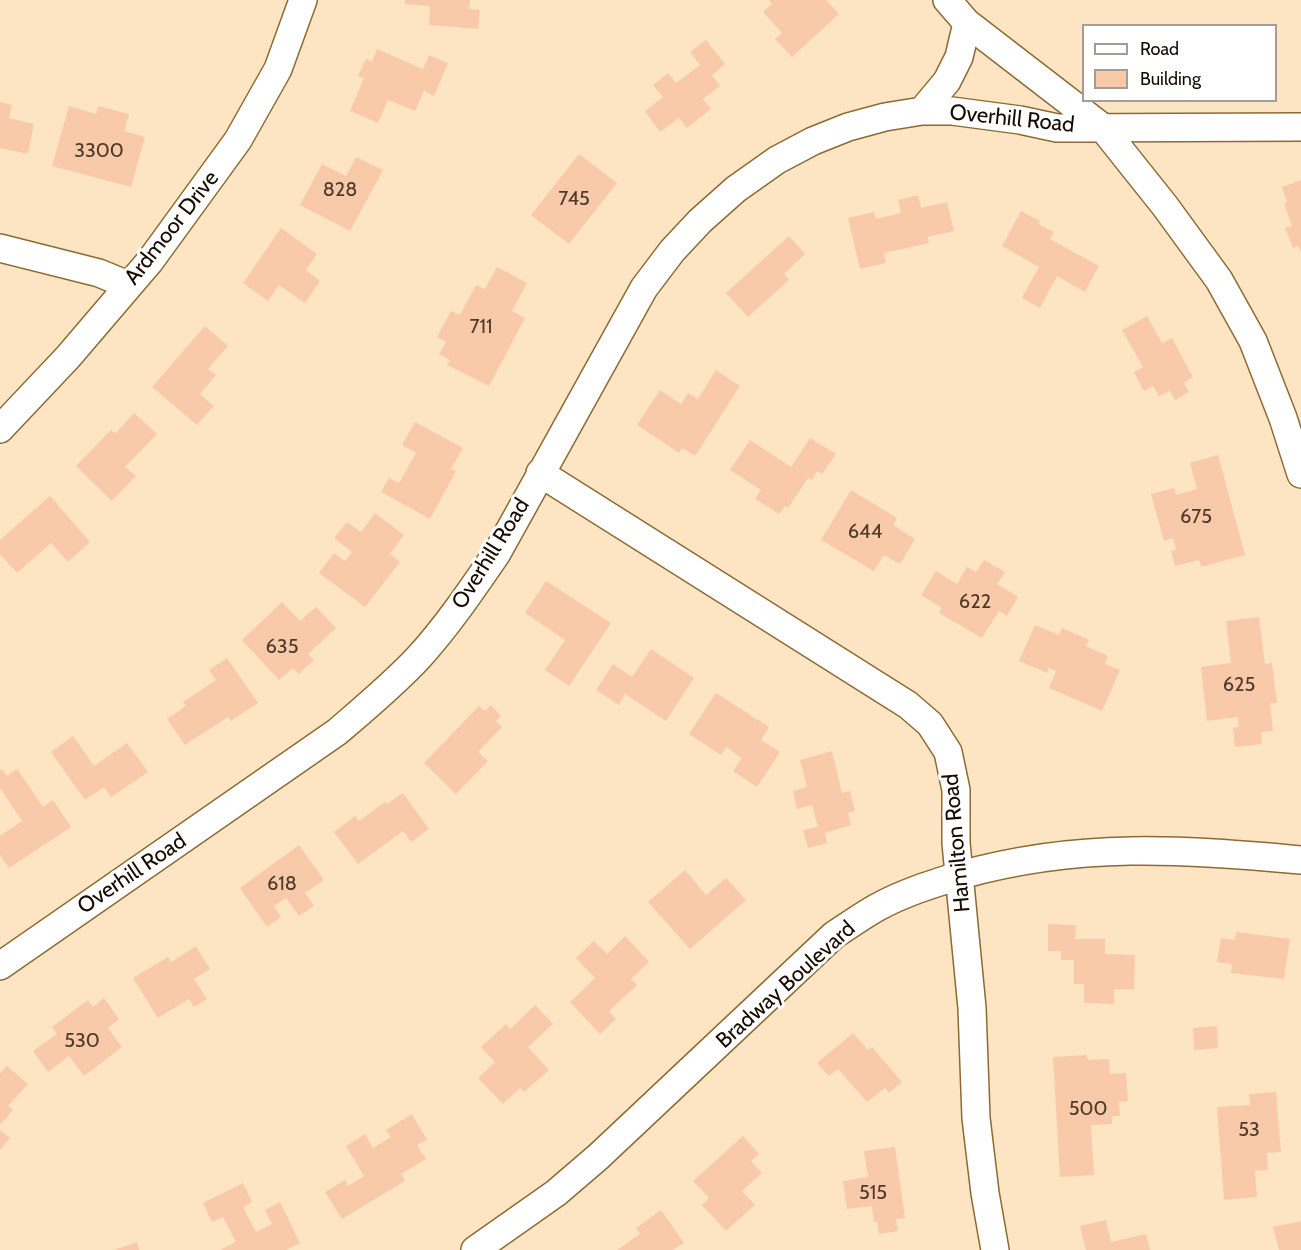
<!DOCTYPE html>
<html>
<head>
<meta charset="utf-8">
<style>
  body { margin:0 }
  #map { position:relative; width:1301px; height:1250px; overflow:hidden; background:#fde5c4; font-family:Cabin,sans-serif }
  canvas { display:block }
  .legend { position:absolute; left:1082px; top:24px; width:195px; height:78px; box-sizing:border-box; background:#fff; border:2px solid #a29d99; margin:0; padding:8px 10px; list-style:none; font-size:18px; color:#170a00 }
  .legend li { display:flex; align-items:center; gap:12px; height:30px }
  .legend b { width:30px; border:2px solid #a29d99 }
</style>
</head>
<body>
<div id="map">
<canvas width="1301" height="1250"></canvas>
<ul class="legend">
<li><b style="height:8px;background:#fff"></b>Road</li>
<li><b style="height:16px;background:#f8caaa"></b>Building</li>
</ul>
</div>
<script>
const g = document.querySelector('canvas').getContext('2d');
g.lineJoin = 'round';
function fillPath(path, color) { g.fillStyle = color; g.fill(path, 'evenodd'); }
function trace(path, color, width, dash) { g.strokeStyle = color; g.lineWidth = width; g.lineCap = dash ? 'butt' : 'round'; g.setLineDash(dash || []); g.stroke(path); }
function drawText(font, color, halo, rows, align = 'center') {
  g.font = font + ' Cabin,sans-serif'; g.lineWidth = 6; g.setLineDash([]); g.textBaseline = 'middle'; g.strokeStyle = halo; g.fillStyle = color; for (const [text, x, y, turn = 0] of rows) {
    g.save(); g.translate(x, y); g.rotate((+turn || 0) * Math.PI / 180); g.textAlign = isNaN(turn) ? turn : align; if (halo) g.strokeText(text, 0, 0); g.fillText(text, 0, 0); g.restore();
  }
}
const building = new Path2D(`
  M405,0H470L469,9L480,10L478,29L429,25L430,6L405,4Z
  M769,0H826L839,14L792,57L775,39L782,33L763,12L772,4Z
  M706,40L725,64L712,75L720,86L703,99L711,109L687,128L679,118L660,132L645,111L663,97L653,85L668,73L676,83L700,65L690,52Z
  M377,49L423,69L429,55L448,63L434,96L424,91L415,111L388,100L378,123L350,111L364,78L358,76L366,59L372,62Z
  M0,102L12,105L9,118L34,124L28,154L0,148Z
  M69,106L96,114L98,106L129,114L124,131L145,137L131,187L52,166Z
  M579,154L617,183L569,244L531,215Z
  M356,157L383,170L350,231L300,205L322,164L346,176Z
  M1301,180V252L1298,246L1293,248L1285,228L1292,226L1284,204L1287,203L1282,187Z
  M918,195L921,208L947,202L954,231L927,237L929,243L884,253L886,263L860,269L848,218L874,212L876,219L901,213L898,200Z
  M1021,211L1040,221L1038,224L1054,232L1050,239L1099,266L1085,292L1057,276L1040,308L1022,298L1039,267L1002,246Z
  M281,228L317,254L306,270L320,281L305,303L279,285L268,301L243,283Z
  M789,236L805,254L784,274L789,280L748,317L726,293Z
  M497,267L527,283L512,311L525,318L489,386L447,365L450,360L439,354L446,342L437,337L451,311L460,315L476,285L485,289Z
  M1147,316L1162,343L1172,338L1193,377L1184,383L1189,392L1175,400L1170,391L1159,396L1153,386L1144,391L1134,372L1143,367L1122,330Z
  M205,326L228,346L208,369L216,375L200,394L214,406L197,425L152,387Z
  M716,370L740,386L695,456L682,448L679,453L637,425L660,390L681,404L688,393L698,399Z
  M134,413L157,434L125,467L136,476L112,501L76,466L111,430L115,434Z
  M415,422L463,448L451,469L456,471L430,519L381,492L389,478L399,483L416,453L402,445Z
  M810,438L836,454L822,474L817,471L812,480L808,478L788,508L785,506L779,514L755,499L761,490L730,470L750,440L791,467Z
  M1218,455L1245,555L1201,567L1199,560L1175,566L1171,551L1176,550L1173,538L1164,541L1151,494L1174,488L1176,495L1197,489L1190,463Z
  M851,490L897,518L893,525L915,539L900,564L884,555L874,571L821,540Z
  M50,496L90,542L68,562L51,543L17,573L0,554V540Z
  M375,513L404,535L390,554L400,562L365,607L319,573L334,553L345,561L352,552L334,538L347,522L361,532Z
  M984,560L1005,572L997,584L1018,597L1007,616L999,611L982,638L939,613L942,608L921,595L936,571L957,584L967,567L976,572Z
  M546,581L611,623L569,686L545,670L565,640L525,613Z
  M282,602L300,621L316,607L336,628L308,654L314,660L299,674L293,668L279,680L242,640Z
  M1259,617L1265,664L1272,663L1277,703H1270L1273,731L1261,732L1262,744L1235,747L1233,728L1239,727L1238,717L1207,721L1201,667L1231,663L1226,621Z
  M1035,625L1059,635L1062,628L1089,640L1086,646L1108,656L1105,664L1120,670L1102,711L1049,688L1056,671L1049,668L1047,673L1019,661Z
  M651,649L694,678L666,721L625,694L619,705L596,690L613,664L632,677Z
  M227,658L258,703L231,721L228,717L185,745L167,719L186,706L183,702L216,680L209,670Z
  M716,693L769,727L761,740L780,752L757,787L733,771L742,758L726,747L721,755L689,734Z
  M491,705L501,716L496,721L502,727L478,752L488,761L456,794L424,763L479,706L485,711Z
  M73,736L94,766L127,743L148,772L111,797L104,787L85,800L51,752Z
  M832,751L842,793L850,791L855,811L848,813L851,825L825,833L827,843L808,848L803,830L818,827L812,805L797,809L793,791L807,787L800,760Z
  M2,769L7,776L17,769L43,807L53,800L71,827L9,868L0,855V836L22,821L0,788V770Z
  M403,793L429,829L411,842L403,831L358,864L334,832L355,816L359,821L385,802L387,804Z
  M299,845L324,880L305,893L314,906L299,916L286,898L274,906L281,917L267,927L240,888Z
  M685,870L706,895L726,878L746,900L690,949L648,902Z
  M1048,924L1076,925L1075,939H1105V954L1135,955L1134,989H1114V1004L1084,1003V984H1074V960H1061V951H1048Z
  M1236,932L1290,939L1284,979L1231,973L1232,964L1217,962L1221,938L1235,940Z
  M625,936L649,962L631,979L637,985L609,1011L616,1019L600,1034L570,1002L595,978L576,958L594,941L607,954Z
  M196,946L210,969L194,979L207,999L194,1007L189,999L158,1018L133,978L168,957L171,962Z
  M104,998L119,1019L108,1028L122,1047L84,1076L69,1056L48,1072L33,1051L57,1034L52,1027L88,1000L93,1007Z
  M535,1005L553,1024L528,1047L549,1070L524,1092L520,1088L503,1104L478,1078L495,1062L481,1047L506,1024L510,1029Z
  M1217,1026L1218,1048L1194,1050L1193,1028Z
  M853,1033L868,1050L872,1047L902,1082L889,1093L885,1088L867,1102L838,1069L829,1076L817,1063Z
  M1087,1055L1088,1060L1109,1059L1110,1074L1126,1073L1128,1101L1119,1102L1120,1116H1112V1124L1091,1125L1094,1175L1060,1177L1053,1057Z
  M7,1066L28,1084L8,1106L13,1110L0,1125V1073Z
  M1276,1092L1281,1152L1267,1153L1268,1170L1255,1171L1257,1197L1224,1200L1217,1107L1250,1105L1249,1094Z
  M412,1114L427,1140L417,1145L426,1159L401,1174L405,1181L342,1219L325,1192L345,1180L348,1186L364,1176L346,1146L365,1134L373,1148L391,1137L386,1130Z
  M0,1130L10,1138L0,1150Z
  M743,1136L759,1154L751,1161L762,1173L742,1191L755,1205L726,1231L702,1205L709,1198L693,1181Z
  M895,1147L905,1218L896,1219L898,1231L879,1234L877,1222H874L872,1206L847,1209L843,1181L868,1177L864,1151Z
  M243,1183L252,1202L243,1207L256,1232L272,1224L265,1210L280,1202L300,1243L286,1250H220L236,1242L223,1217L212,1222L203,1203Z
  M661,1210L684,1243L673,1250H617L640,1234L636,1228Z
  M1106,1220L1111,1242L1146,1234L1150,1250H1086L1080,1226Z
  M1301,1221V1250H1279L1273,1227Z
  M137,1242L139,1250H114Z`);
const street = new Path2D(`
  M947,0L967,23L1102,127L1165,206L1219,280L1253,341L1283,418L1301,474
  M922,111L947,81L959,57L967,23
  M0,248L99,273L128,285
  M0,429L68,357L150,261L238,140L278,69L303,0
  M540,473L908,705L930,724L948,752L956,790V843L972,1008L976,1118L985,1193L995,1250
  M0,966L337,732C365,708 394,684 419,657C448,625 473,588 497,553L644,288L672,251L700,221L736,189L777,160L813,141L848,127L885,117L922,111H952L1020,120L1057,128L1301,127
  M475,1250L556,1193L598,1157L834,935C848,926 862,916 876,908C903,893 932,884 961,875C1078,842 1182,849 1301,860`);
const numberNames = [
  ["3300",99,151],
  ["828",340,190],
  ["745",574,199],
  ["711",481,327],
  ["675",1196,517],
  ["644",865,532],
  ["622",975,602],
  ["635",282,647],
  ["625",1239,685],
  ["618",282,884],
  ["530",82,1041],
  ["500",1088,1109],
  ["53",1249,1130],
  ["515",873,1193]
];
const streetNames = [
  ["Overhill Road",1012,119,6],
  ["Ardmoor Drive",172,228,-52],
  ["Overhill Road",491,554,-58],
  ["Hamilton Road",957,843,-95],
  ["Overhill Road",132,874,-34],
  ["Bradway Boulevard",786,985,-42]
];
fillPath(building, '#f8caaa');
trace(street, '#8d6a33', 30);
trace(street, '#fff', 27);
drawText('20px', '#4f3a2a', null, numberNames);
drawText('22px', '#170a00', '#fff', streetNames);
</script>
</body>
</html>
